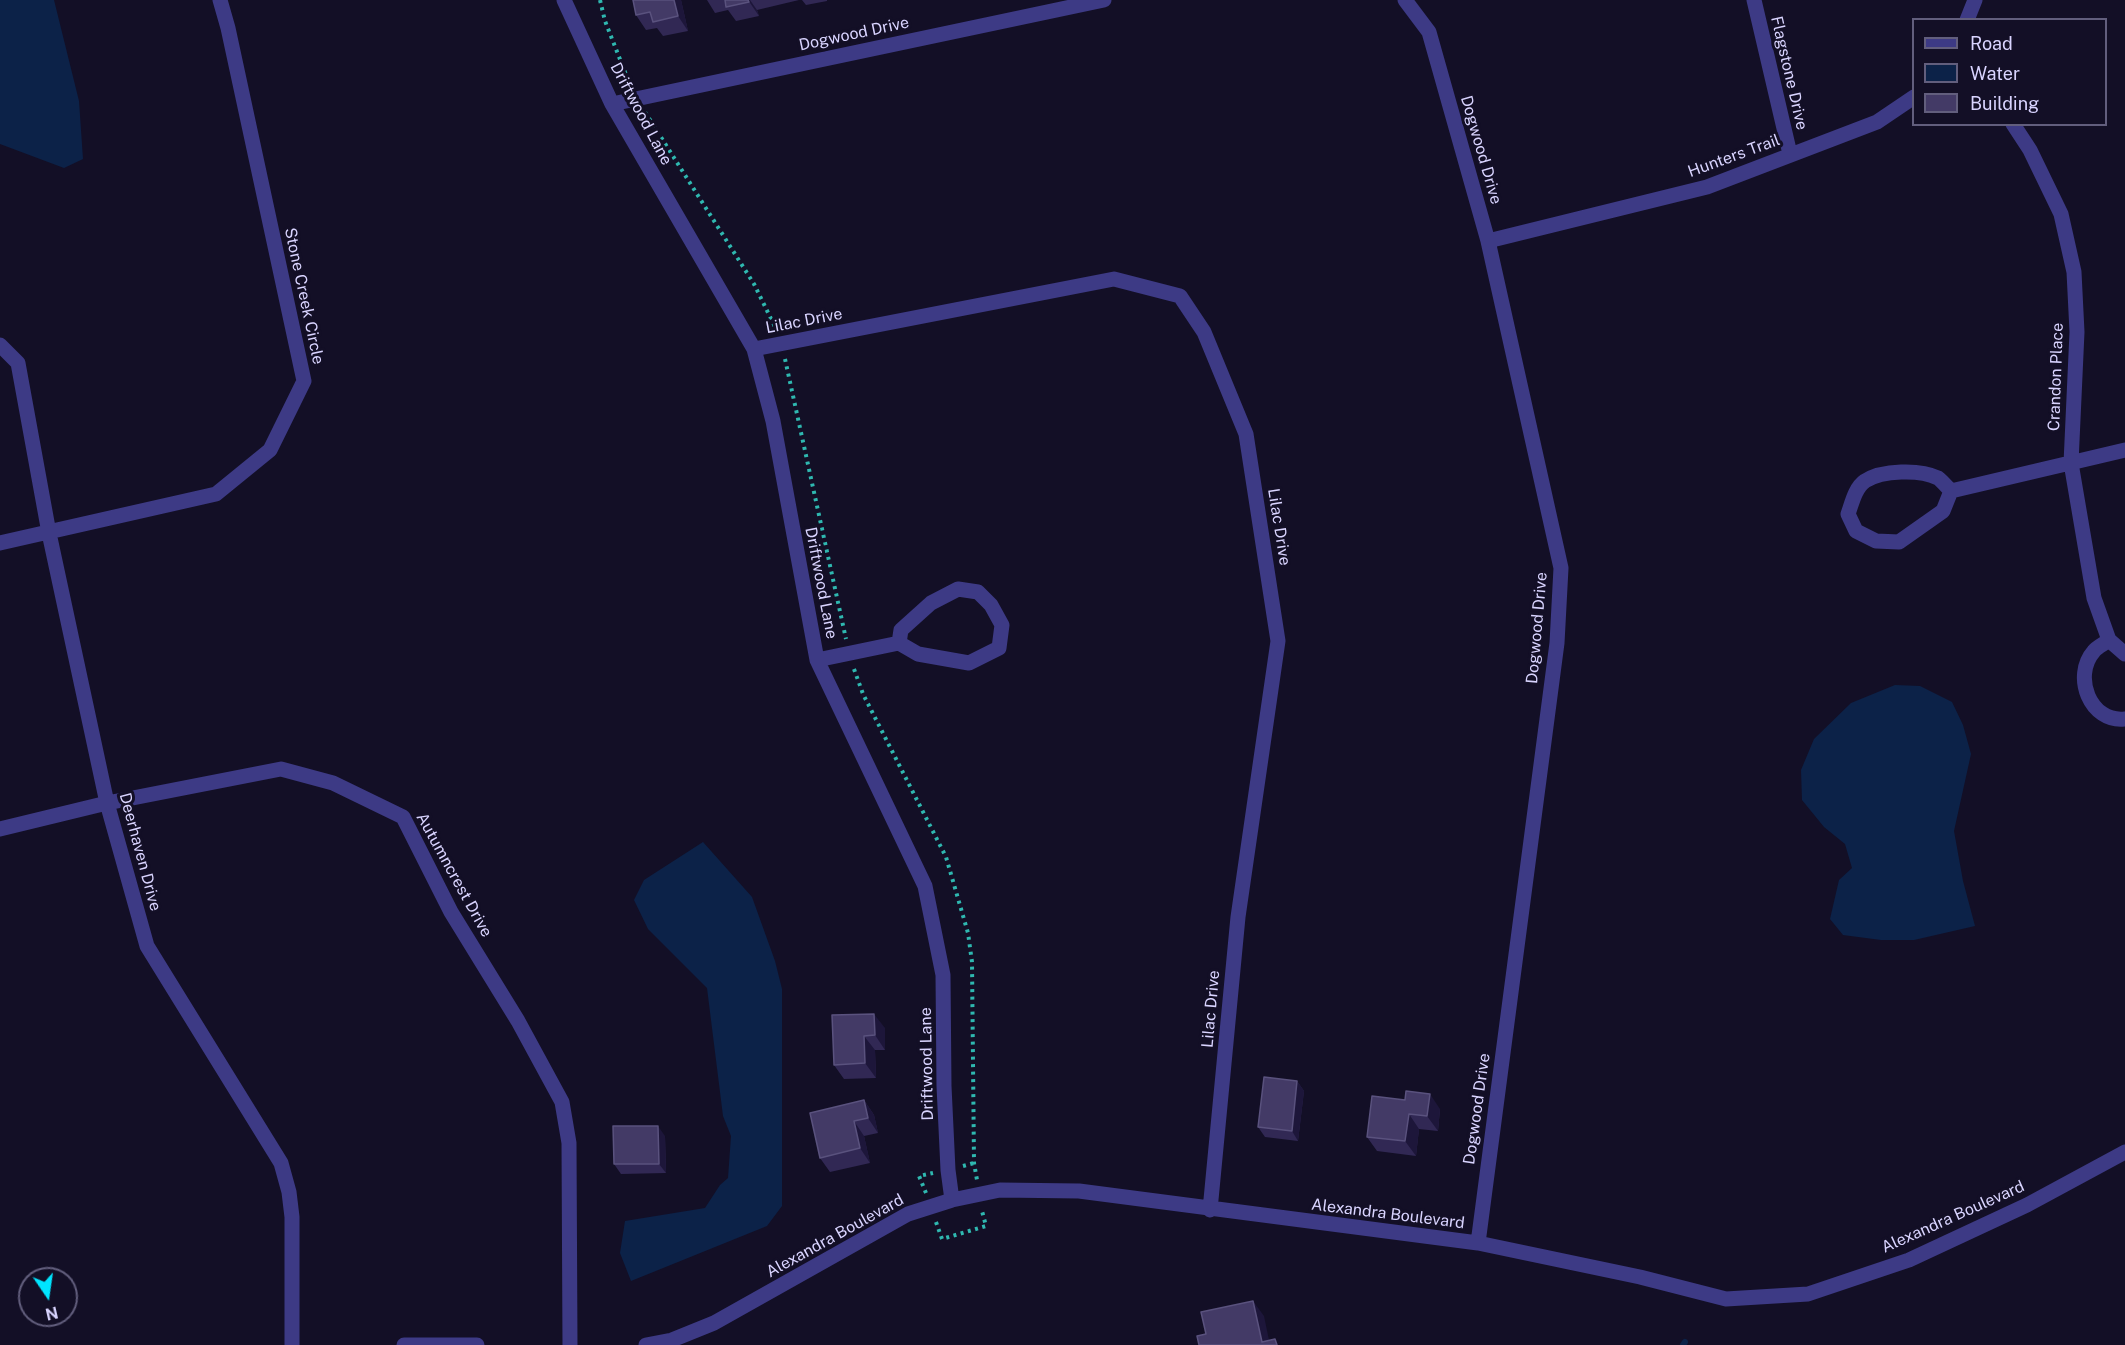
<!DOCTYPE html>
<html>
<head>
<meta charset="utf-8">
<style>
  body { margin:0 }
  #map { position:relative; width:2125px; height:1345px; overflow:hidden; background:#130f26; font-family:"Public Sans",sans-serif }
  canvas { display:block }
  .legend { position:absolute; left:1912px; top:18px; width:195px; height:108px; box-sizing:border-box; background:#130f26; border:2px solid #625e7d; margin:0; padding:8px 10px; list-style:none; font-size:18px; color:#d9d4ff }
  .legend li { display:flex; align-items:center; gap:12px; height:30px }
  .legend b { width:30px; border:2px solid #625e7d }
  .north { position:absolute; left:18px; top:1267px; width:60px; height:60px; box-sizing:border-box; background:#130f26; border:2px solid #625e7d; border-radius:50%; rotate:167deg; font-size:16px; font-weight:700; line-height:24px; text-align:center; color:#d9d4ff }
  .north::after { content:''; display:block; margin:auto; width:21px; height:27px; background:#00e5ff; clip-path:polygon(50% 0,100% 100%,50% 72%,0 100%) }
</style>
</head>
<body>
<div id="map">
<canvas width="2125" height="1345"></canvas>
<ul class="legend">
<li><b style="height:8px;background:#3d3a85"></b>Road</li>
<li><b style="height:16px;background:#0c2248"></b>Water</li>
<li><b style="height:16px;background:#433a66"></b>Building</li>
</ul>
<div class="north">N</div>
</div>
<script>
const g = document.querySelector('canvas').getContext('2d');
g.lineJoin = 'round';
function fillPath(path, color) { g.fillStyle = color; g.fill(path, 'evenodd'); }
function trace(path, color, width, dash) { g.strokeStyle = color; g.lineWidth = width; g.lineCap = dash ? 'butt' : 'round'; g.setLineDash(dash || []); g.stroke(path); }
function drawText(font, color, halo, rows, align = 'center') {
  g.font = font + ' "Public Sans",sans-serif'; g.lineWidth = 6; g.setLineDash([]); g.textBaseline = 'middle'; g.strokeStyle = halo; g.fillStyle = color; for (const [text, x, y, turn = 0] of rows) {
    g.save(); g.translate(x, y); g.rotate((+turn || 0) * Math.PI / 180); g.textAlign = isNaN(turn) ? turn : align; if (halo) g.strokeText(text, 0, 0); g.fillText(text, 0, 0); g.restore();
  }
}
const water = new Path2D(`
  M0,0H54L79,101L83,159L64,168L0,144Z
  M1895,685L1920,686L1952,702L1963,725L1971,754L1954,831L1963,881L1975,926L1914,940H1881L1843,935L1830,919L1839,880L1852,868L1845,844L1824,827L1802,800L1801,770L1814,739L1851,703Z
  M703,842L752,897L775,961L782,989V1206L767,1226L631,1281L620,1253L625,1221L705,1208L720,1185L728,1178L731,1136L723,1116L707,988L648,929L634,900L644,880Z`);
const stream = new Path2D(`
  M1683,1345L1685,1342`);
const path = new Path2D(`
  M600,0L605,21L630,85
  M645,112L754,284L776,329
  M785,359L846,639
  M854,669L863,694L946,857L968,933L972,962L974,1163L977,1180
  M963,1166L974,1163
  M926,1193L919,1176L933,1173
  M936,1222L942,1239L986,1226L982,1211`);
const minor = new Path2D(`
  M564,0L612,104L754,349L773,421L817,660L925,886L943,975L944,1086L948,1170L952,1200
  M1405,0L1429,32L1488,241L1561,568L1557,643L1478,1243
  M1754,0L1790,154
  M1967,20L1975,0
  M612,104L1104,0
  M2013,124L2030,150L2061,214L2074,272L2077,332L2071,463L2094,598L2109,640L2125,654
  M1488,241L1707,187L1877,122L1914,97
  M0,345L18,363L49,533L107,803L147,946L281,1163L289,1192L292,1217V1345
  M754,349L1114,279L1180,296L1204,332L1246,434L1278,641L1238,917L1210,1210
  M1951,491C1947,487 1942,481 1938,478C1920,469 1882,470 1865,481C1855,488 1852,503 1848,514L1856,531L1876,541L1899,542L1943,511L1951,491L2125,450
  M0,543L216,494L270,450L304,381L228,28L220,0
  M2109,640C2104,644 2097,647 2094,651C2072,676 2090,723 2125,719
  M817,660L899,643L918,654L969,663L999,648L1002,625L991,605L978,592L958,589L931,603L901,630L899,643
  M0,829L107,803L281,769L333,783L403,817L451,912L518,1021L562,1102L569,1143L570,1345
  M404,1345H477
  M646,1345L672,1340L714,1323L908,1214L952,1200L1000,1190L1079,1191L1478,1243L1640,1277L1726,1299L1808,1294L1909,1260L2027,1205L2125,1152`);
const wall = new Path2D(`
  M633,0H681L688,31L663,36L657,28L646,30L636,15Z
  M707,0H799L757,10L759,16L736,21L728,10L715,13Z
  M802,0H827V1L806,5Z
  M832,1015L885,1028V1050H875L876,1078L844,1079L834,1065Z
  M1297,1081L1304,1091L1298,1141L1265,1137L1258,1127Z
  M1372,1096L1440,1109L1438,1131L1419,1129L1416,1156L1377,1151L1367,1137Z
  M864,1100L874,1115L878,1133L864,1136L870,1163L830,1172L820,1158Z
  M665,1136L666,1173L621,1174L614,1164Z`);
const shadedWall = new Path2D(`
  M674,0H681L688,31L678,16Z
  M748,0H750L757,10L759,16Z
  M874,1014L885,1028V1050L875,1035Z
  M864,1036L875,1050L876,1078L865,1063Z
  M1297,1081L1304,1091L1298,1141L1292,1131Z
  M1430,1094L1440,1109L1438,1131L1427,1116Z
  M864,1100L874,1115L878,1133L868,1118Z
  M1409,1114L1419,1129L1416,1156L1405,1141Z
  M854,1121L864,1136L870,1163L860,1148Z
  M658,1126L665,1136L666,1173L659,1164Z
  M1253,1301L1264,1316L1270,1345L1262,1342Z`);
const building = new Path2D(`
  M633,0H674L678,16L653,22L650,12L636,15Z
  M725,0H748L749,2L726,7Z
  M874,1014L875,1035L864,1036L865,1063L834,1065L832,1015Z
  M1264,1077L1297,1081L1292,1131L1258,1127Z
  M1406,1091L1430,1094L1427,1116L1409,1114L1405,1141L1367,1137L1372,1096L1405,1100Z
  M864,1100L868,1118L854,1121L860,1148L820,1158L810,1113Z
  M613,1126H658L659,1164H614Z
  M1253,1301L1262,1342L1275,1339L1277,1345H1199L1197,1336L1206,1334L1201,1312Z`);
const streetNames = [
  ["Dogwood Drive",854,34,-12],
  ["Flagstone Drive",1789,73,77],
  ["Driftwood Lane",641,114,62],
  ["Dogwood Drive",1481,150,74],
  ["Hunters Trail",1734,156,-20],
  ["Stone Creek Circle",304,296,78],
  ["Lilac Drive",804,321,-11],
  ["Crandon Place",2056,377,-88],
  ["Lilac Drive",1279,527,81],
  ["Driftwood Lane",821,583,79],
  ["Dogwood Drive",1537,628,-85],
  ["Deerhaven Drive",140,852,75],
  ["Autumncrest Drive",454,875,61],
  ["Lilac Drive",1211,1009,-85],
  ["Driftwood Lane",927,1064,-91],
  ["Dogwood Drive",1477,1109,-82],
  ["Alexandra Boulevard",1388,1214,7],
  ["Alexandra Boulevard",1953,1217,-24],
  ["Alexandra Boulevard",835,1236,-29]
];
fillPath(water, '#0c2248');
trace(stream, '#0c2248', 6);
trace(path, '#2fb8b0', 4, [3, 4.5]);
trace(minor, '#3d3a85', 15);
fillPath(wall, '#312854');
fillPath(shadedWall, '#1d163a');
fillPath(building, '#433a66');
trace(building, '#5a527e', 1.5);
drawText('16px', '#d9d4ff', '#130f26', streetNames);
</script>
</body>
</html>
